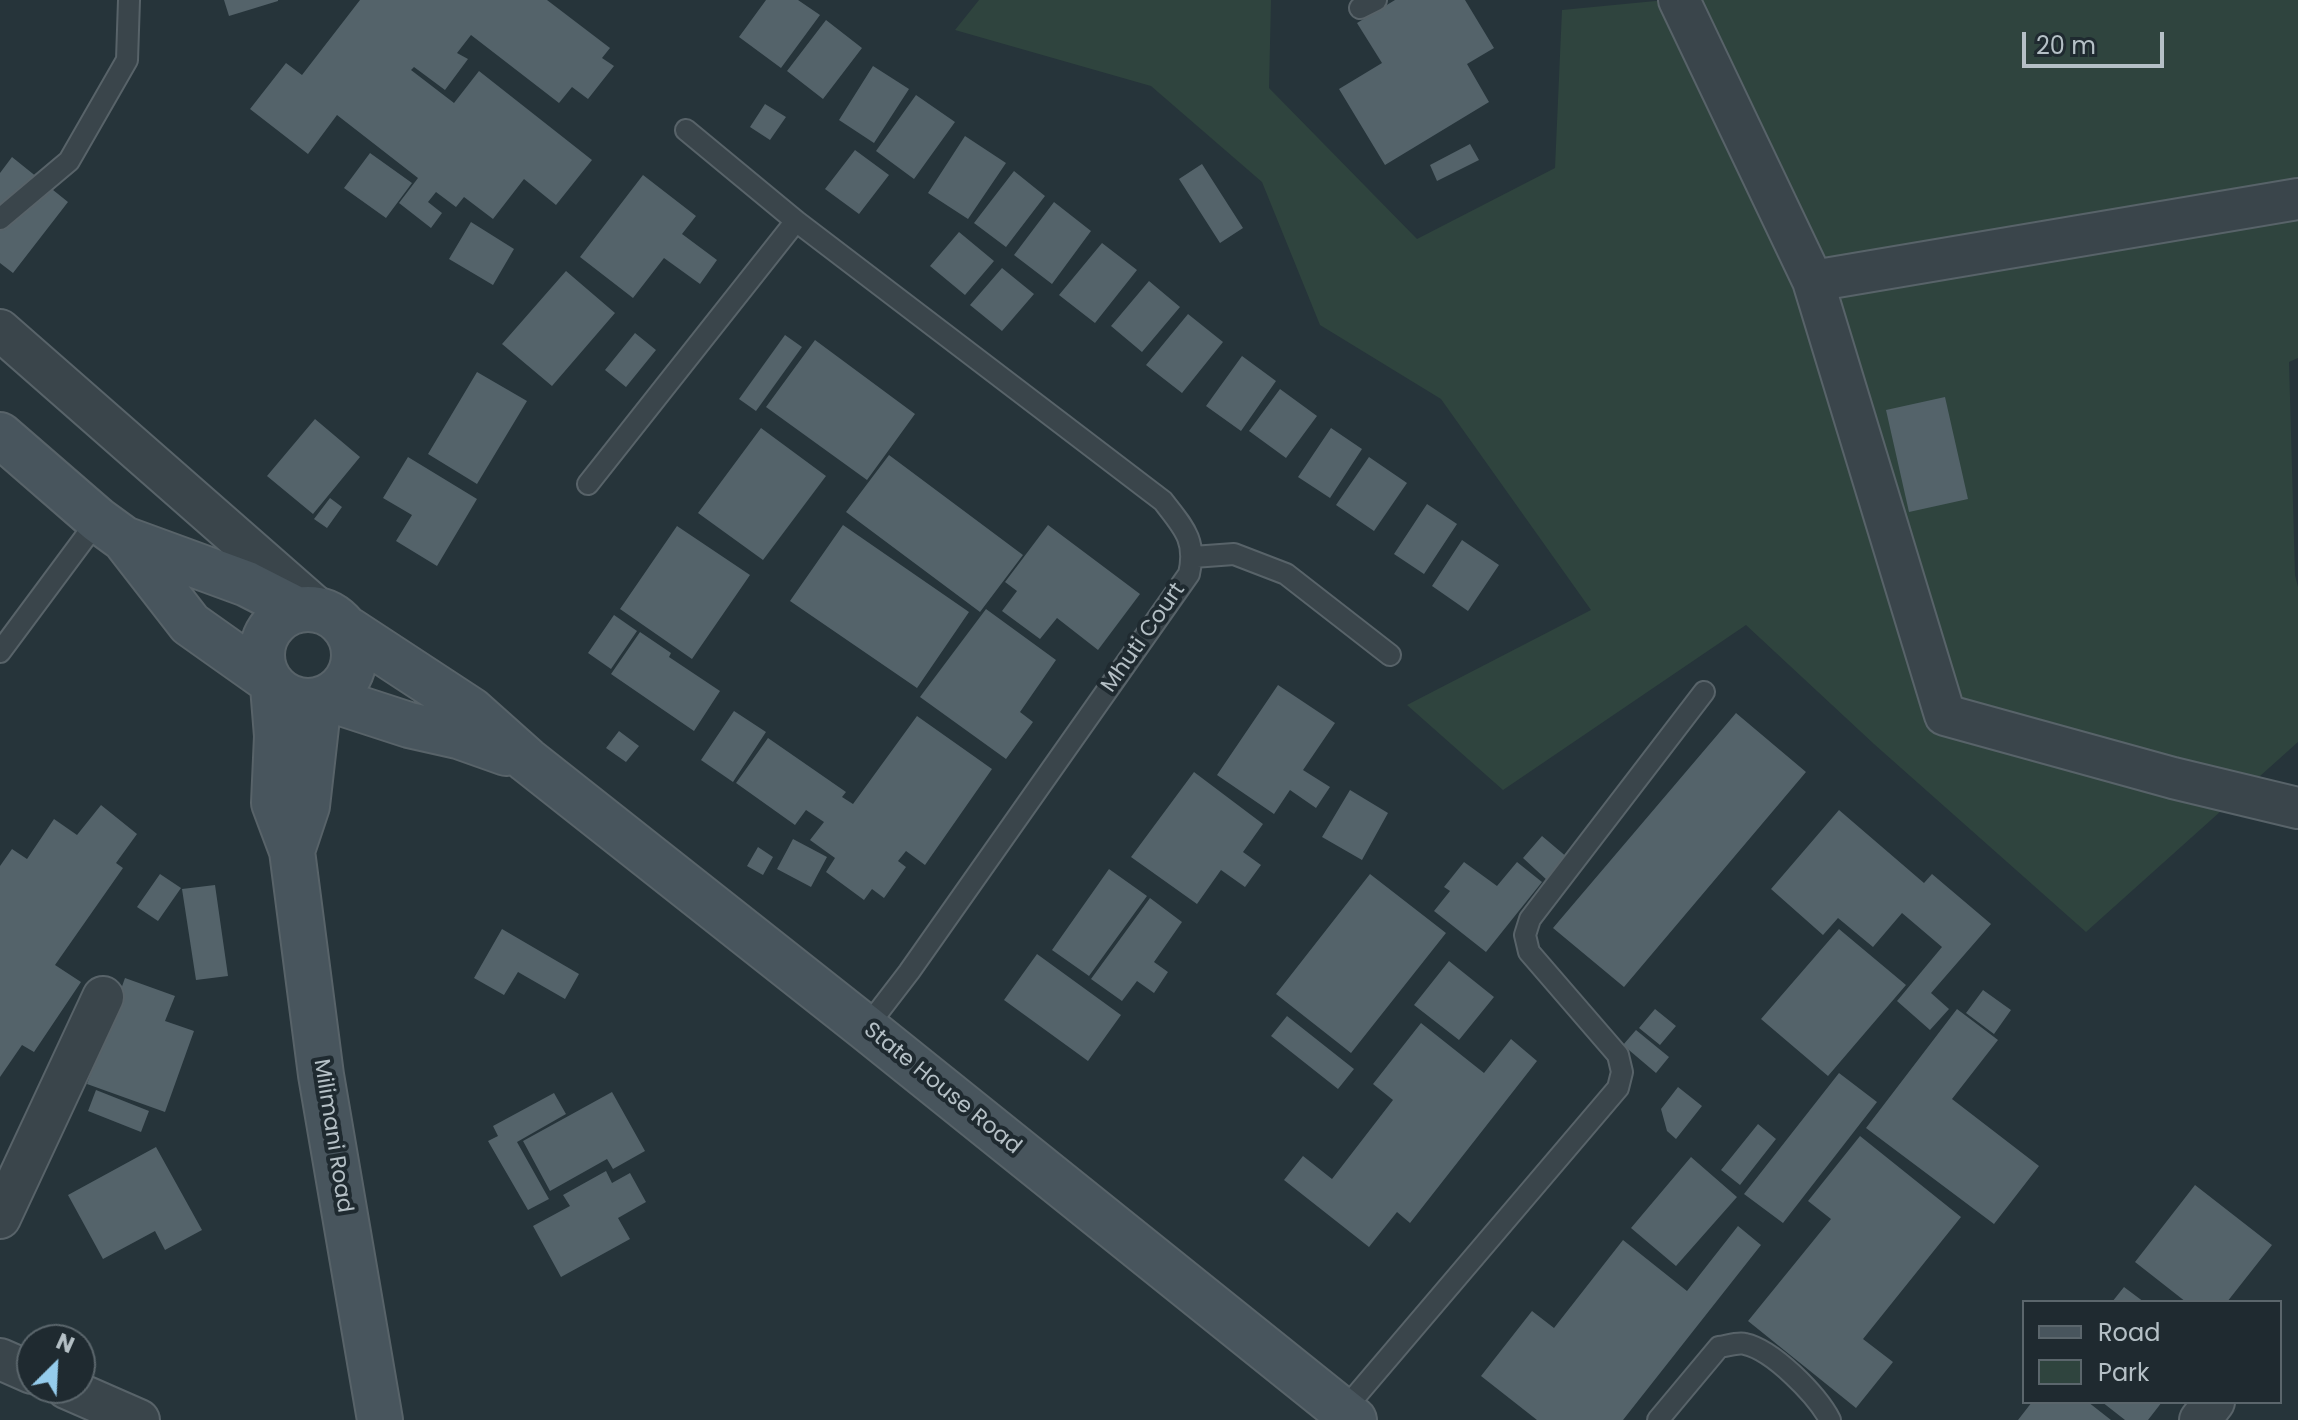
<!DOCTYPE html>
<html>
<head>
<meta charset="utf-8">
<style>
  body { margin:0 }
  #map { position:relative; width:2298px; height:1420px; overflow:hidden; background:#26343a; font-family:Poppins,sans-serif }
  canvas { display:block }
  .legend { position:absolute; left:2022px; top:1300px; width:260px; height:104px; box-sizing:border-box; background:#1f2a30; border:2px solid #5b666c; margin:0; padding:10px 14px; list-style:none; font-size:24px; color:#b5c0c6 }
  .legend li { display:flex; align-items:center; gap:16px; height:40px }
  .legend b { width:40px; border:2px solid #5b666c }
  .north { position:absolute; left:16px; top:1324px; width:80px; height:80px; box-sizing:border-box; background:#1f2a30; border:2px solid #5b666c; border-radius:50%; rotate:24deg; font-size:22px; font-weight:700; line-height:32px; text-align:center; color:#b5c0c6 }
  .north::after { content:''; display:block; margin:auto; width:28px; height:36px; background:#95ccec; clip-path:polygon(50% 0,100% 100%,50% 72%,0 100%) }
  .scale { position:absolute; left:2022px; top:32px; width:142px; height:36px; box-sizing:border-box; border:4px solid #b5c0c6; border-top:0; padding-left:10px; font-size:24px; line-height:28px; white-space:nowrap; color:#b5c0c6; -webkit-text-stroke:6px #1f2a30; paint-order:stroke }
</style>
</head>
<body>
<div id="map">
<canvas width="2298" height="1420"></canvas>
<ul class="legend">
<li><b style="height:10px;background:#48555d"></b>Road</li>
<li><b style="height:22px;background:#2f443e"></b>Park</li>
</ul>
<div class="north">N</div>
<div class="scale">20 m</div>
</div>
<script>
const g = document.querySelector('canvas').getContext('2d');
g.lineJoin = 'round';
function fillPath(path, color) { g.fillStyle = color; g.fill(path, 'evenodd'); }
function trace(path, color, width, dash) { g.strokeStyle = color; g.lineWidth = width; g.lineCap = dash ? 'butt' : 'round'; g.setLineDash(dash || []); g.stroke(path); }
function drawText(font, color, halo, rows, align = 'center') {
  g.font = font + ' Poppins,sans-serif'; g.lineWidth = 8; g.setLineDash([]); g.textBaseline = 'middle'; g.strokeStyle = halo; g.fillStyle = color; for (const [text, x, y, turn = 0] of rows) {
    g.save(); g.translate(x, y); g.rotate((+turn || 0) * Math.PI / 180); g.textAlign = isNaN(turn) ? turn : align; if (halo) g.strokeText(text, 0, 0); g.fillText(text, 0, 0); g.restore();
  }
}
const green = new Path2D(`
  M979,0H1271L1269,88L1417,239L1555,168L1562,10L1666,0H2298V358L2289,362L2295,575L2298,587V742L2086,932L1874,744L1746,625L1503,790L1407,705L1591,610L1441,399L1320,325L1262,182L1151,86L955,30Z`);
const building = new Path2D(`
  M224,0H278V1L229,16Z
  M360,0H547L610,48L602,58L614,66L588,99L572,87L559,103L471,35L457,53L468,59L445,90L414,67L411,70L454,103L479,71L592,160L556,205L524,179L493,219L464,197L456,207L436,192L428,202L442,213L431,228L399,203L418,178L337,115L308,154L250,109L286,63L302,75Z
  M766,0H798L820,15L781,68L739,37Z
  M1395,0H1465L1494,48L1467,64L1489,102L1385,165L1339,89L1382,63L1357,23Z
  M826,20L862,48L823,99L787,71Z
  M873,66L909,89L874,143L839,120Z
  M916,95L955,122L914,179L876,151Z
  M765,104L786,117L770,140L750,127Z
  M965,136L1006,163L968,219L928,193Z
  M1470,144L1479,160L1437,181L1430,165Z
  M855,150L889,175L859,214L825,189Z
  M370,153L412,183L386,218L344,188Z
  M12,157L68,202L13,273L0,263V173Z
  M1202,164L1243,228L1220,243L1179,179Z
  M1014,171L1045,196L1006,247L974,223Z
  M643,175L696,216L682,234L717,260L700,284L664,258L633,298L580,257Z
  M1054,202L1091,231L1052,284L1014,255Z
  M471,222L514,249L493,285L449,259Z
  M959,232L994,261L965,295L930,266Z
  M1102,243L1137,270L1095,323L1059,295Z
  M1002,268L1034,294L1002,331L970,305Z
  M566,271L615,313L552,386L502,344Z
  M1149,281L1180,307L1142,352L1111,326Z
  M1188,314L1223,342L1182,393L1146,365Z
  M635,333L656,350L626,387L605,370Z
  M785,335L802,347L756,411L739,399Z
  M815,340L915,414L867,480L766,407Z
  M1242,356L1276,381L1241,431L1206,406Z
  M477,372L527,401L477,484L428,454Z
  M1280,389L1317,416L1286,458L1249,431Z
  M1945,397L1968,499L1909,512L1886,410Z
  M315,419L360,457L313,514L267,476Z
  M761,428L826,476L763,560L698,513Z
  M1331,428L1362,449L1330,498L1298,477Z
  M889,455L1023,555L980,612L846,512Z
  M408,457L477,499L437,566L396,541L412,515L383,498Z
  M1369,457L1407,483L1374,531L1336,505Z
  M330,498L342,507L327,528L314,519Z
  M1427,504L1457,524L1424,574L1394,554Z
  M843,525L969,612L917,688L790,601Z
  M1048,525L1140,594L1098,650L1057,618L1040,639L1002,611L1017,591L1005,582Z
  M677,526L750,575L692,659L620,609Z
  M1462,540L1499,565L1468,611L1432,586Z
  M986,609L1056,660L1020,712L1033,722L1006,759L920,697Z
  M614,615L637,631L611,669L588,653Z
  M640,632L671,653L669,657L720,691L694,731L611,674Z
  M1278,685L1335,723L1303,770L1330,787L1316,808L1290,790L1274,814L1217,775Z
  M734,711L766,732L733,782L701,760Z
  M1736,713L1806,772L1624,987L1553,928Z
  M917,716L992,769L925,865L906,851L898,861L906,867L884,898L872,889L864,900L826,872L835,858L810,840L824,822L806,810L795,825L736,783L768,738L846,792L842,797L853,804Z
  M619,731L639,746L626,762L606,748Z
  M1194,772L1263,824L1243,852L1261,865L1245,887L1221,870L1197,904L1131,857Z
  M1350,790L1388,813L1362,860L1322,837Z
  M101,805L137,834L116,863L123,868L55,965L81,982L34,1052L22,1045L0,1077V866L12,849L27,859L54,819L77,835Z
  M1839,810L1924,883L1932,874L1991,924L1931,993L1949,1009L1930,1030L1897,1001L1942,947L1902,913L1873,947L1838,918L1823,935L1771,889Z
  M1542,836L1568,858L1548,881L1523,858Z
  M793,839L827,857L811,887L777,869Z
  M758,847L773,857L763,875L747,866Z
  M1464,862L1497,886L1517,862L1542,882L1486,952L1434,911L1450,891L1444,887Z
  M1109,869L1147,896L1089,976L1052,950Z
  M160,874L181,888L158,921L137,907Z
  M1370,874L1446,933L1351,1053L1276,994Z
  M215,885L228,976L196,980L182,889Z
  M1150,898L1182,922L1154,962L1168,972L1154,993L1137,981L1122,1001L1091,979Z
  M502,929L579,974L565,999L518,972L504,995L474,978Z
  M1839,929L1906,985L1828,1076L1761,1019Z
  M1037,954L1121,1015L1088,1061L1004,1000Z
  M1449,961L1494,997L1459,1040L1414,1005Z
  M125,978L175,996L165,1021L194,1031L165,1112L87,1084Z
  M1983,990L2011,1010L1994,1034L1966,1013Z
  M1655,1009L1676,1026L1660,1045L1639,1028Z
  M1957,1009L1998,1040L1952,1099L2039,1166L1994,1224L1866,1128Z
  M1287,1016L1354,1069L1338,1089L1271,1036Z
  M1421,1023L1484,1073L1511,1039L1537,1061L1410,1223L1397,1212L1369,1247L1284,1180L1303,1156L1332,1179L1393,1100L1373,1084Z
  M1636,1030L1669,1057L1656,1073L1623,1045Z
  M1839,1073L1877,1102L1783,1223L1744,1194Z
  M1678,1087L1702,1106L1676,1139L1667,1131L1661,1109Z
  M96,1090L149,1111L141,1132L88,1111Z
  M612,1092L645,1151L613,1169L607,1159L550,1191L523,1141Z
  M554,1093L566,1114L517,1142L549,1199L528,1210L488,1141L498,1136L493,1126Z
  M1758,1124L1776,1139L1740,1185L1721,1170Z
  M1860,1136L1961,1217L1863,1339L1893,1362L1856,1408L1748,1321L1831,1219L1808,1201Z
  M156,1147L202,1230L165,1250L155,1231L103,1259L68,1195Z
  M1691,1157L1737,1197L1676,1266L1631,1228Z
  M606,1171L612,1183L630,1173L646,1202L618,1218L630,1239L561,1277L533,1226L570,1206L563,1195Z
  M2195,1185L2272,1245L2227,1302H2186L2135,1262Z
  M1738,1226L1761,1245L1623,1420H1537L1481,1376L1532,1311L1554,1328L1623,1240L1687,1291Z
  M2124,1287L2144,1302H2112Z
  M2032,1402H2088L2111,1420H2018Z
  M2102,1402H2162L2148,1420H2125Z`);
const lane = new Path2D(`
  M1360,8L1376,0
  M686,130L796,221L1163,501C1183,527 1197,540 1189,574L909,972L866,1028
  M0,219L69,161L127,60L129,0
  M588,484L796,221
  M1193,557L1234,554L1286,574L1390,655
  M0,652L98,520
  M1343,1411L1618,1088L1622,1072L1618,1055L1529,952L1525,935L1530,919L1704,692
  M1658,1420L1719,1347C1727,1346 1738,1342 1745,1344C1773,1350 1817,1395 1830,1420`);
const street = new Path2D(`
  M1679,0L1813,281L2298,199
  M1813,281L1945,715L2173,778L2298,808
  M0,330L318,609
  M0,1218L103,997
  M0,1359L32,1373
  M66,1388L139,1420
  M2200,1420L2214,1402`);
const secondary = new Path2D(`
  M0,435L98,520L124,539L247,584L296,609
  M124,539L190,624L269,680
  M262 655a46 46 0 1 1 92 0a46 46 0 1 1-92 0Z
  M349,630L471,710L527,760L866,1028L1354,1420
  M273,686L277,736L274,803L292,851L321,1075L380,1420
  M326,698L409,725L458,736L506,753
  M292,851L307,806L319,700`);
const streetNames = [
  ["Mhuti Court",1144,638,-55],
  ["State House Road",942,1089,39],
  ["Milimani Road",332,1136,81]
];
fillPath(green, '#2f443e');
fillPath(building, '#54636a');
trace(lane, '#586369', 24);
trace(street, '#586369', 44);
trace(secondary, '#586369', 48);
trace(lane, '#3a454b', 20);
trace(street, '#3a454b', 40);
trace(secondary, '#48555d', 44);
drawText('22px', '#b5c0c6', '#1f2a30', streetNames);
</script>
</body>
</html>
